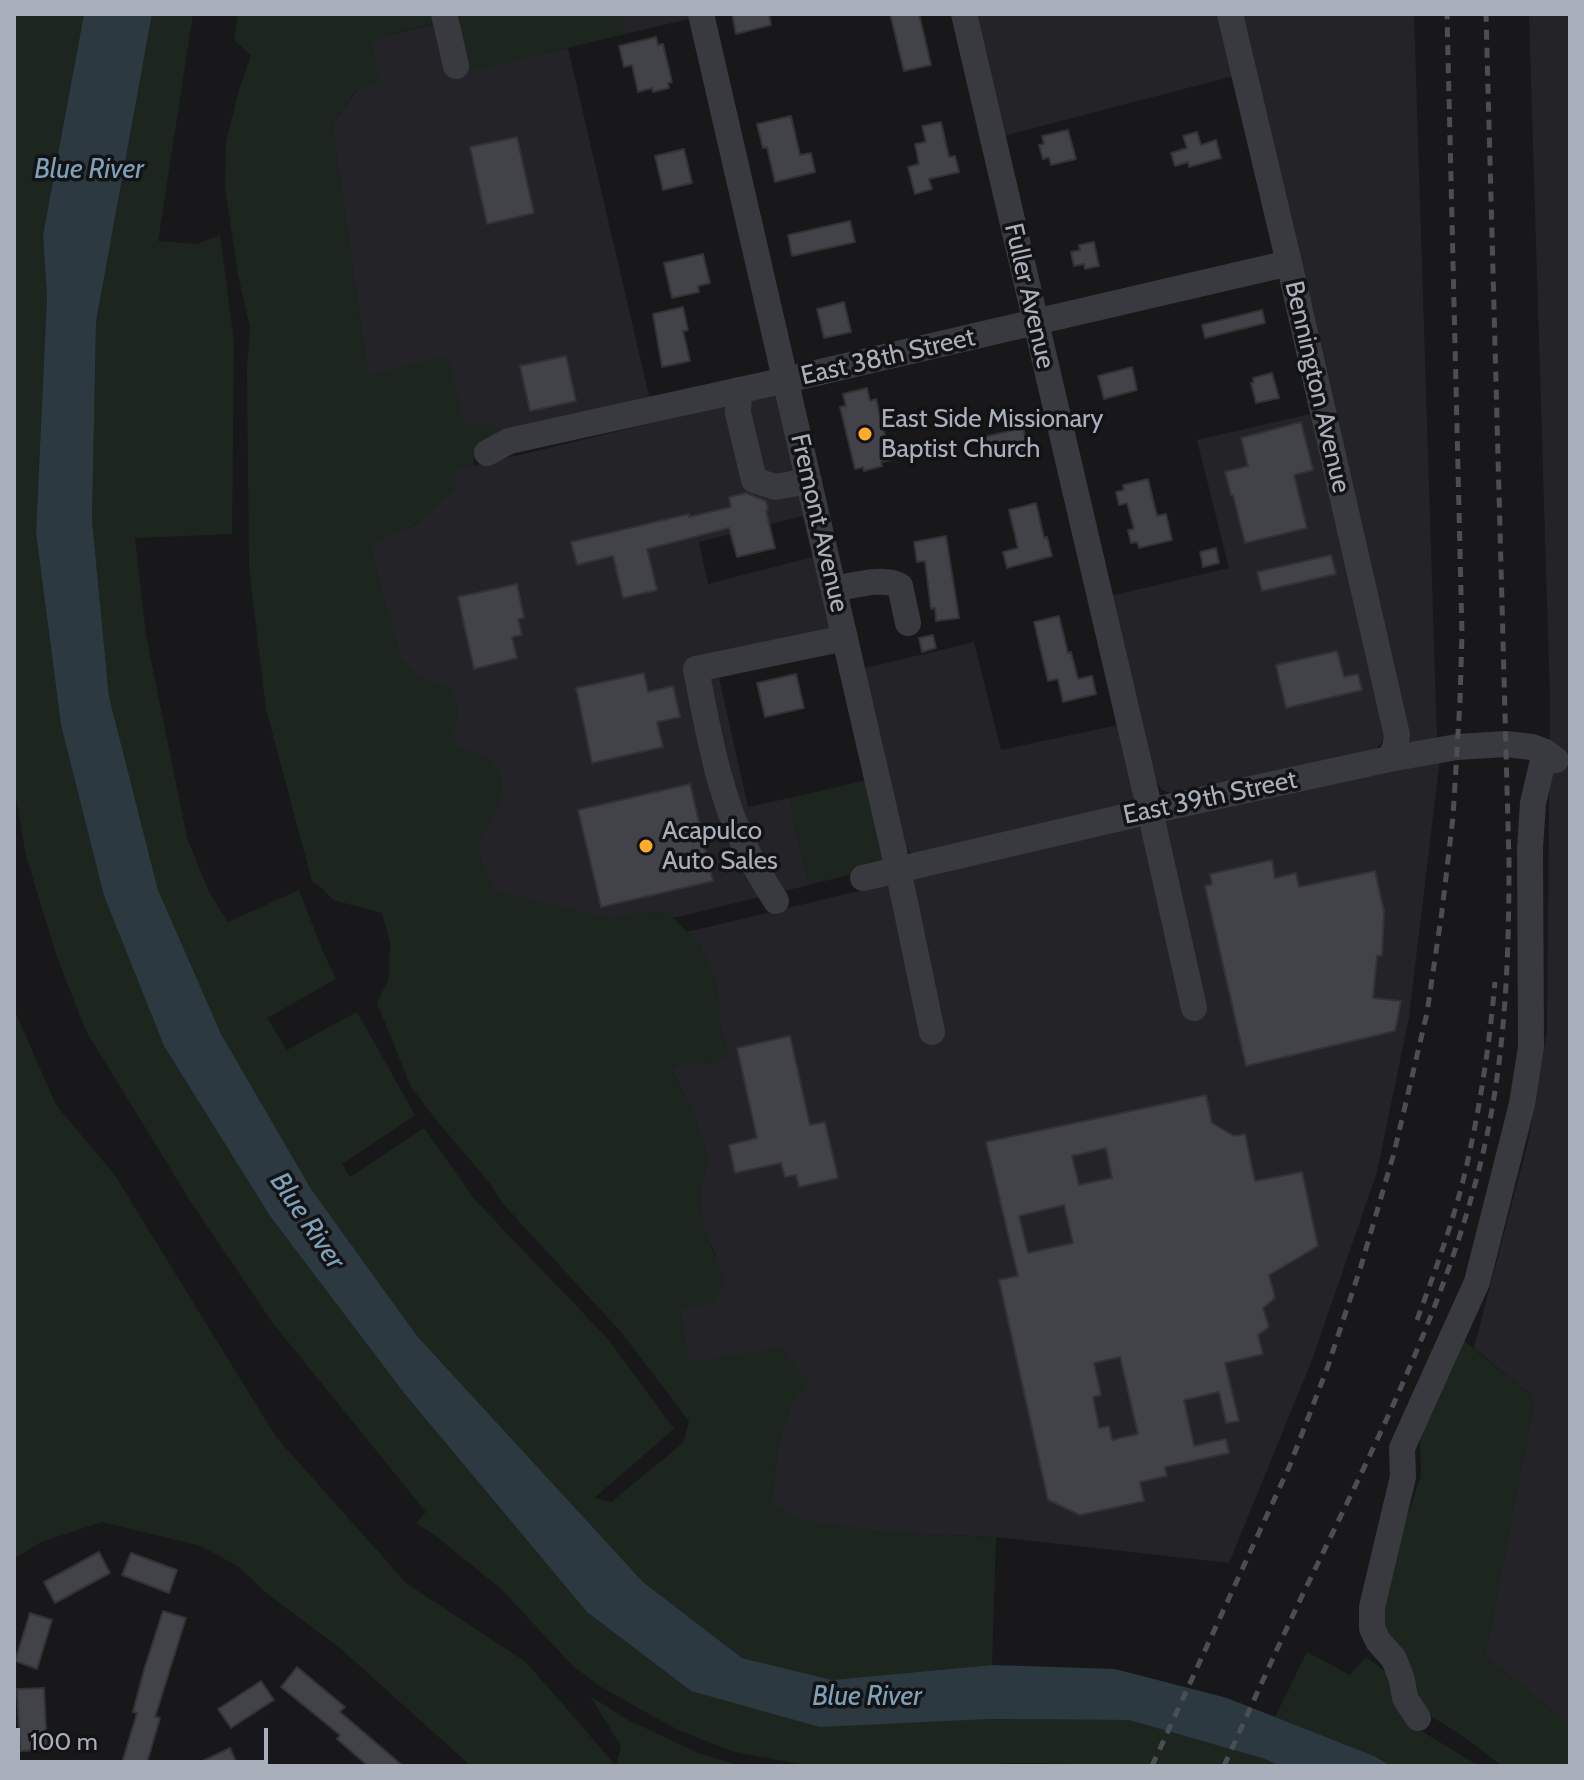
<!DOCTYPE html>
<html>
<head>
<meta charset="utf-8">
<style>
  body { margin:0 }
  #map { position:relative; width:1584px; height:1780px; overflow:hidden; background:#18181b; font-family:Cabin,sans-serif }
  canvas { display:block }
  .frame { position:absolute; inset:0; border:16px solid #a9b0bc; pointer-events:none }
  .scale { position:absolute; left:16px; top:1728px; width:252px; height:36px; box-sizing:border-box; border:4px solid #a9b0bc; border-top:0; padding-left:10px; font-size:24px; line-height:28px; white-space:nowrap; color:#a9b0bc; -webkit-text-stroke:6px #131316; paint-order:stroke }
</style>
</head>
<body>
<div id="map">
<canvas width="1584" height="1780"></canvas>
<div class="frame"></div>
<div class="scale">100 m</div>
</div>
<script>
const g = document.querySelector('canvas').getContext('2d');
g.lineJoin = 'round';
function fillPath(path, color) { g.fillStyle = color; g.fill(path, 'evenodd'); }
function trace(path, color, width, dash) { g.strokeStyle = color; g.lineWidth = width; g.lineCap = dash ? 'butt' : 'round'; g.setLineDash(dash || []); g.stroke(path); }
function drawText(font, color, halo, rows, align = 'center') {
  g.font = font + ' Cabin,sans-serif'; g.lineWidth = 7; g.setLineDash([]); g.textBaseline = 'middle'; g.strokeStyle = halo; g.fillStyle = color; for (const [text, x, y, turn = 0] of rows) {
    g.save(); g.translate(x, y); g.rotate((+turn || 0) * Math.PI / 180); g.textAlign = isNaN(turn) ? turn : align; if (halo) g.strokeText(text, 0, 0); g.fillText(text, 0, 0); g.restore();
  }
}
const built = new Path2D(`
  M621,14H710L625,34Z
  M975,14H1219L1234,76L1003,136Z
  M1240,14H1414L1437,739L1408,745Z
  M1529,14H1570V1725L1485,1656L1535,1398L1474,1348L1528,1142L1547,1032L1550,699Z
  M460,17L472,70L568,48L650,400L509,432L496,427L464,424L368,375L332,125L357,90L372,40Z
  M777,393L806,515L699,542L708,584L816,556L836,650L719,678L748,807L789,798L809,885L673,918L667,912L636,913L609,919L494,891L482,865L478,842L501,801L492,760L454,745V725L459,712L449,688L418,677L400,658L371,549L382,537L415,525L436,506L455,486L453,471Z
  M1310,414L1385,731L1381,743L1374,752L1173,794L1162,790L1155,780L1110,596L1229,568L1197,440Z
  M974,642L1001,750L1118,725L1134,798L1127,806L913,855L906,848L865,668Z
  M1440,758L1409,1017L1377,1172L1312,1360L1229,1563L996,1537L880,1532L796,1519L771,1503L779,1441L791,1405L782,1348L689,1363L680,1309L716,1256L703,1229L700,1194L708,1158L694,1115L672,1070L685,1062L713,1064L728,1054L721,1027L716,982L699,944L687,932L1127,827Z`);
const green = new Path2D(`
  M14,14H84L43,235L47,295L36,533L61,725L104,896L164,1046L270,1216L404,1393L587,1612L691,1691L989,1719L1129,1720L1265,1759L1280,1766H1109L1099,1764L1014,1763L942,1766H829L801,1764L734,1752L678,1730L601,1687L573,1666L501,1589L437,1537L416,1523L426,1512L272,1322L189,1199L86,1031L57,957L26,856L14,786Z
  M152,14H193L158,241L197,244L220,235L234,342L232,534L135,538L146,635L187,838L209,892L228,922L299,890L323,952L336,979L267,1018L287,1050L357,1012L415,1115L342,1164L350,1177L424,1128L475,1200L608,1339L674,1429L594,1498L611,1502L683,1443L689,1421L621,1332L503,1204L489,1182L437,1121L411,1087L377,1003L389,978L390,942L382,913L333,900L322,888L312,881L266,709L249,568L247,368L250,327L238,275L225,187L226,141L239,90L251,55L234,40L238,14H436L438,22L372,40L379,84L356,90L332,125L368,375L448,356L464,423L496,427L509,432L476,445L473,467L454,471L455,485C443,499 431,513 417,523C400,535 388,531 371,549L400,657L418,677L449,688L459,712L454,725L455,745L492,760L502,779L501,801L478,842L482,865L494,891L609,919L636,913L667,912L699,944L716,982L721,1027L728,1054L713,1064L686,1062L672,1071L694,1115L708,1158L700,1194L703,1229L726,1280L713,1303L681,1309L689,1362L782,1348L809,1382L791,1405L779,1441L771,1502L796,1519L880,1532L996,1537L992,1665L832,1680L742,1658L643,1582L417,1336L311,1189L221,1034L158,890L109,697L92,521L96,322Z
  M459,14H621L625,34L472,71Z
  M867,780L886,857L880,867L809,885L789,798Z
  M14,1009L56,1105L114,1174L276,1437L407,1584L526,1662L616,1766L621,1746L590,1696L626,1719L698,1753L741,1766H471L341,1649L270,1596L239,1567L201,1546L102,1522L41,1542L14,1559Z
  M1464,1341L1535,1398L1485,1656L1570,1725V1766H1502L1467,1739L1422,1710L1382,1631L1392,1552L1407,1518L1421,1476L1420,1436Z
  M1307,1652L1350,1675L1366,1657L1390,1675L1415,1727L1479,1766H1391L1374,1756L1275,1717Z`);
const water = new Path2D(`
  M84,14H152L96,322L92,520L109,697L158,890L221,1034L311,1189L417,1336L643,1582L742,1658L832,1680L992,1665L1115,1669L1227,1698L1374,1756L1391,1766H1280L1265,1759L1129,1720L989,1719L820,1727L691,1691L587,1612L404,1393L270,1216L164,1046L104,896L61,725L36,533L47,296L43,235Z`);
const building = new Path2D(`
  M732,14H769L771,25L736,34Z
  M890,14H919L931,65L904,71Z
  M656,37L658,45L663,44L672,82L668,83L669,88L653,92L652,88L638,92L632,65L624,67L619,46Z
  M791,116L800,155L811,153L815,172L775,182L767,147L763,148L757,124Z
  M941,122L949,157L955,156L959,172L929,179L932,189L915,194L908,167L919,164L915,144L926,142L922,126Z
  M1068,130L1076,159L1051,165L1049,157L1043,159L1039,145L1044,144L1042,136Z
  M1197,132L1201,145L1216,140L1221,158L1189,167L1188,162L1175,166L1171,153L1187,148L1183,136Z
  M517,137L534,213L487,224L470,147Z
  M684,149L692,183L663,190L655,156Z
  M850,221L855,242L792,256L788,235Z
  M1094,242L1099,266L1085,269L1084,264L1074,266L1071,252L1080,250L1079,245Z
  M703,254L710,283L698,286L699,292L672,298L664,263Z
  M844,302L851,332L824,338L817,309Z
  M683,307L688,330L683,331L690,361L662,367L653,314Z
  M1262,310L1265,323L1205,338L1202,325Z
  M566,356L576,401L530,411L520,366Z
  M1132,367L1137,390L1104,399L1098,376Z
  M1272,373L1279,398L1256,403L1251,383L1254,382L1253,378Z
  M867,388L870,401L876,399L891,460L881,462L882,466L864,471L863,467L855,469L840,407L846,406L843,394Z
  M1301,422L1313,470L1294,475L1307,528L1245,543L1233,495H1231L1225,472L1248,466L1241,438Z
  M1023,428L1029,450L989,459L984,437Z
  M1148,479L1157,516L1166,514L1172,540L1139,548L1137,542L1131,543L1128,530L1134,529L1127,503L1119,505L1116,492L1124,490L1123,485Z
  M746,493L766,501L768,510L766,511L775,548L737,557L729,528L647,549L657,590L623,598L613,556L577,565L571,542L689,514V517L731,507L729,497Z
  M1036,503L1044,538L1047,537L1052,556L1007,568L1003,552L1018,548L1009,510Z
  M946,536L959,618L936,621L935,608L931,609L925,561L917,562L914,542Z
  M1216,548L1219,563L1203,567L1200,552Z
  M1331,555L1336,574L1262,591L1257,572Z
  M517,584L524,618L518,619L522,635L512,637L517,658L474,669L458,597Z
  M1059,616L1068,653L1071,652L1078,679L1092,676L1096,694L1063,702L1058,679L1048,681L1034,622Z
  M933,635L936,648L922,652L919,638Z
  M1337,651L1344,677L1358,674L1362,690L1286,708L1276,665Z
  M644,673L648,692L673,686L680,717L657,722L663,747L592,763L576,688Z
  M796,674L804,708L765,717L757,683Z
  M690,784L713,881L601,907L578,810Z
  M1272,860L1275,878L1296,873L1299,887L1375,871L1384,911L1382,955L1377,956L1373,998L1401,1001L1395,1031L1246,1066L1205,886L1212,884L1210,874Z
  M790,1036L810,1125L825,1122L838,1178L799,1187L796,1175L785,1177L781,1163L735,1173L729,1145L757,1138L737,1048Z
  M1206,1095L1212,1123L1234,1136L1245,1134L1255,1181L1302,1172L1318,1246L1269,1275L1275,1298L1263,1308L1269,1327L1258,1335L1263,1354L1225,1363L1239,1421L1226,1423L1219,1392L1184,1400L1194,1446L1226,1439L1229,1453L1165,1467L1167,1476L1140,1482L1144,1501L1080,1515L1048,1500L999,1280L1018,1276L986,1142ZM1106,1148L1112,1178L1079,1185L1072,1156ZM1064,1205L1073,1243L1028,1253L1019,1216ZM1120,1357L1138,1434L1112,1440L1109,1426L1099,1428L1093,1397L1101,1395L1094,1363Z
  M99,1552L110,1573L55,1603L44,1582Z
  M131,1553L177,1570L169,1593L122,1575Z
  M163,1611L186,1618L155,1717L160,1718L146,1766H121L137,1713L133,1712L144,1670Z
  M30,1613L52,1620L37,1669L15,1661Z
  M297,1667L345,1707L340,1712L403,1766H368L337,1739L340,1735L281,1687Z
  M261,1681L274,1700L231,1728L218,1709Z
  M44,1688L47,1750L20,1751L17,1689Z
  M230,1748L238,1766H192Z`);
const minor = new Path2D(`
  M444,14L456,66
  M701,14L898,869L932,1032
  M964,14L1150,811L1194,1008
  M1230,14L1289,263L1397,735L1395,748L1389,759
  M739,390L738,413L754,480L775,487L809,481
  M487,453L509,441L786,380L1289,263
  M834,589C852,586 884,576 900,586L908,623
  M863,878L1150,811L1389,759L1457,747L1506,744L1532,747L1545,752L1556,760
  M776,901C766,885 756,869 748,853C719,796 708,731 696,669L845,638
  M1418,1718L1405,1698L1402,1680L1394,1659L1378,1641L1372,1628V1607L1403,1477L1402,1448L1477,1282L1522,1104L1531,1047L1530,848L1533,803L1545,752`);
const rail = new Path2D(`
  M1417,1320C1434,1274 1451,1228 1463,1181C1479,1115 1489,1049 1495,982
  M1152,1766L1290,1465L1328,1366L1361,1266L1394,1153L1427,1013L1442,911L1453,817L1460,701L1462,634L1447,14
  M1224,1766C1255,1698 1285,1630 1318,1563C1379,1437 1443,1309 1478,1173C1505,1071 1509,966 1509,861L1486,14`);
const markers = [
  [865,434,8,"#ffab2c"],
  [646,846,8,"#ffab2c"]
];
const streetNames = [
  ["Fuller Avenue",1029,296,77],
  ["East 38th Street",888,357,-13],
  ["Bennington Avenue",1317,387,77],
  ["Fremont Avenue",819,523,77],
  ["East 39th Street",1210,798,-12]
];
const poiNames = [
  ["East Side Missionary",881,419],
  ["Baptist Church",881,449],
  ["Acapulco",662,831],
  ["Auto Sales",662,861]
];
const waterNames = [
  ["Blue River",89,170],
  ["Blue River",307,1221,56],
  ["Blue River",867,1697]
];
fillPath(built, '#242428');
fillPath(green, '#1d261e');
fillPath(water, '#2c3940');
fillPath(building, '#424348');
trace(building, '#323237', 2);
trace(minor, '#393a40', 26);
trace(rail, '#4b4e55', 5, [10, 8]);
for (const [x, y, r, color] of markers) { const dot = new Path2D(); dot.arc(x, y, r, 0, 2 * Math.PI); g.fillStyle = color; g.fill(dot); trace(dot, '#131316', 3); }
drawText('26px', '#a9b0bc', '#131316', streetNames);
drawText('26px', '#a9b0bc', '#131316', poiNames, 'left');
drawText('italic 28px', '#7da1b9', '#131316', waterNames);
</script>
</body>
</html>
